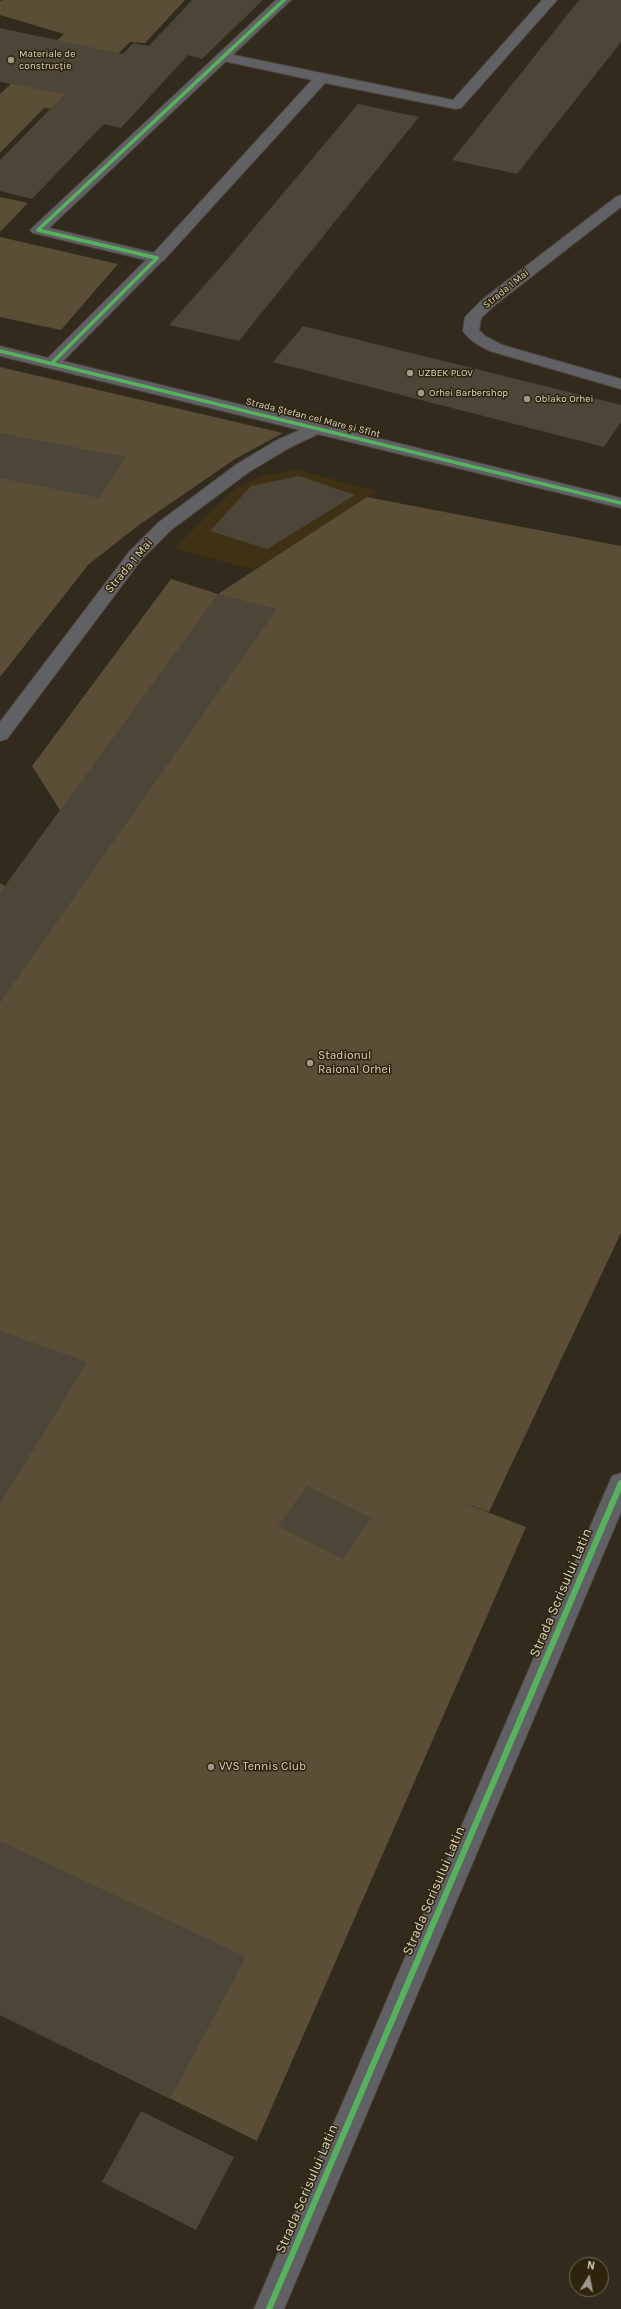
<!DOCTYPE html>
<html>
<head>
<meta charset="utf-8">
<style>
  body { margin:0 }
  #map { position:relative; width:621px; height:2309px; overflow:hidden; background:#312a1d; font-family:Karla,sans-serif }
  canvas { display:block }
  .north { position:absolute; left:569px; top:2257px; width:40px; height:40px; box-sizing:border-box; background:#2e230b; border:1px solid #746a56; border-radius:50%; rotate:10deg; font-size:11px; font-weight:700; line-height:16px; text-align:center; color:#dcd5c6 }
  .north::after { content:''; display:block; margin:auto; width:14px; height:18px; background:#a0998b; clip-path:polygon(50% 0,100% 100%,50% 72%,0 100%) }
</style>
</head>
<body>
<div id="map">
<canvas width="621" height="2309"></canvas>
<div class="north">N</div>
</div>
<script>
const g = document.querySelector('canvas').getContext('2d');
g.lineJoin = 'round';
function fillPath(path, color) { g.fillStyle = color; g.fill(path, 'evenodd'); }
function trace(path, color, width, dash) { g.strokeStyle = color; g.lineWidth = width; g.lineCap = dash ? 'butt' : 'round'; g.setLineDash(dash || []); g.stroke(path); }
function drawText(font, color, halo, rows, align = 'center') {
  g.font = font + ' Karla,sans-serif'; g.lineWidth = 3; g.setLineDash([]); g.textBaseline = 'middle'; g.strokeStyle = halo; g.fillStyle = color; for (const [text, x, y, turn = 0] of rows) {
    g.save(); g.translate(x, y); g.rotate((+turn || 0) * Math.PI / 180); g.textAlign = isNaN(turn) ? turn : align; if (halo) g.strokeText(text, 0, 0); g.fillText(text, 0, 0); g.restore();
  }
}
const built = new Path2D(`
  M297,470L378,491L255,570L174,549L232,491L261,476Z`);
const green = new Path2D(`
  M3,0H185L145,43L130,42L61,110L44,108L0,153V94L64,34L0,15V1Z
  M0,197L28,203L0,232Z
  M0,237L118,264L61,330L0,317Z
  M0,367L283,433L235,459L139,525L89,564L0,677Z
  M367,497L621,546V1233L489,1512L454,1499L526,1527L257,2141L0,2015V883L5,886L60,810L32,766L171,579L218,594Z`);
const building = new Path2D(`
  M192,0H263L202,59L188,55L121,128L104,124L32,199L0,191V160L65,94L0,82V28L123,54L133,43L149,46Z
  M579,0H621V42L517,174L452,160Z
  M358,104L419,117L239,341L169,325L227,260Z
  M303,326L621,405V422L604,447L273,362Z
  M0,433L126,457L99,498L0,478Z
  M299,476L355,495L267,549L210,531L251,486Z
  M218,594L277,609L0,1003V893Z
  M0,1331L87,1362L0,1504Z
  M307,1486L371,1518L343,1559L278,1526Z
  M0,1841L246,1957L170,2099L0,2015Z
  M141,2111L234,2157L196,2230L102,2182Z`);
const lane = new Path2D(`
  M542,0H557L461,108L456,109L325,83L163,261H151L149,258L312,80L219,60L217,57L219,54L224,53L453,100Z`);
const street = new Path2D(`
  M276,0H291L49,228L163,255L165,258L63,361L621,498V508L318,434L289,448L249,472L171,530L141,560L7,739L0,741V722L129,552L159,522L237,464L277,440L300,430L0,356V346L48,358L146,260L33,233L30,230Z
  M621,195V207L495,305L481,318L479,330L485,336L502,345L621,379V389L490,351C480,346 470,341 463,331L465,317L483,299L616,197Z
  M621,1473V1512L284,2309H254L609,1483L612,1476Z`);
const cyclewayFar1 = new Path2D(`
  M0,351L621,503
  M52,363L157,258L38,230L284,0`);
const cycleway = new Path2D(`
  M269,2309L621,1483`);
const markers = [
  [11,60,4,"#a0998b"],
  [410,373,4,"#a0998b"],
  [421,393,4,"#a0998b"],
  [527,399,4,"#a0998b"],
  [310,1063,4,"#a0998b"],
  [211,1767,4,"#a0998b"]
];
const farPoinames = [
  ["Materiale de",19,54],
  ["construcție",19,66],
  ["UZBEK PLOV",418,373],
  ["Orhei Barbershop",429,393],
  ["Oblako Orhei",535,399]
];
const farStreetnames = [
  ["Strada 1 Mai",506,289,-39],
  ["Strada Ștefan cel Mare și Sfînt",313,418,14]
];
const streetNames = [
  ["Strada 1 Mai",129,566,-50]
];
const poiNames = [
  ["Stadionul",318,1056],
  ["Raional Orhei",318,1070],
  ["VVS Tennis Club",219,1767]
];
const nearStreetnames = [
  ["Strada Scrisului Latin",561,1593,-67],
  ["Strada Scrisului Latin",434,1891,-67],
  ["Strada Scrisului Latin",307,2189,-67]
];
fillPath(built, '#3f3214');
fillPath(green, '#5b4e36');
fillPath(building, '#4c4538');
trace(lane, '#4b453a', 2);
trace(street, '#4b453a', 2);
fillPath(lane, '#616065');
fillPath(street, '#616065');
trace(cyclewayFar1, '#56b35d', 3.5);
trace(cycleway, '#56b35d', 6);
for (const [x, y, r, color] of markers) { const dot = new Path2D(); dot.arc(x, y, r, 0, 2 * Math.PI); g.fillStyle = color; g.fill(dot); trace(dot, '#2e230b', 1.5); }
drawText('10px', '#dcd5c6', '#2e230b', farPoinames, 'left');
drawText('10px', '#dcd5c6', '#2e230b', farStreetnames);
drawText('12px', '#dcd5c6', '#2e230b', streetNames);
drawText('12px', '#dcd5c6', '#2e230b', poiNames, 'left');
drawText('14px', '#dcd5c6', '#2e230b', nearStreetnames);
</script>
</body>
</html>
